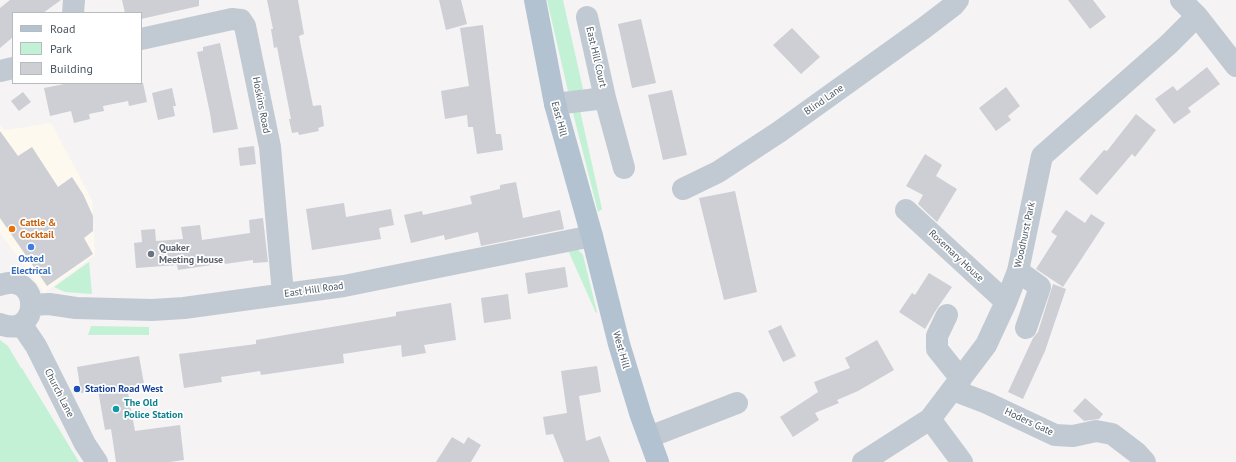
<!DOCTYPE html>
<html>
<head>
<meta charset="utf-8">
<style>
  body { margin:0 }
  #map { position:relative; width:1236px; height:462px; overflow:hidden; background:#f5f3f3; font-family:"PT Sans",sans-serif }
  canvas { display:block }
  .legend { position:absolute; left:12px; top:12px; width:130px; height:72px; box-sizing:border-box; background:#fff; border:1px solid #b7bbc0; margin:0; padding:5px 7px; list-style:none; font-size:12px; color:#4a5661 }
  .legend li { display:flex; align-items:center; gap:8px; height:20px }
  .legend b { width:20px; border:1px solid #b7bbc0 }
</style>
</head>
<body>
<div id="map">
<canvas width="1236" height="462"></canvas>
<ul class="legend">
<li><b style="height:5px;background:#b3c2d1"></b>Road</li>
<li><b style="height:11px;background:#c3f1d5"></b>Park</li>
<li><b style="height:11px;background:#cdcfd5"></b>Building</li>
</ul>
</div>
<script>
const g = document.querySelector('canvas').getContext('2d');
g.lineJoin = 'round';
function fillPath(path, color) { g.fillStyle = color; g.fill(path, 'evenodd'); }
function trace(path, color, width, dash) { g.strokeStyle = color; g.lineWidth = width; g.lineCap = dash ? 'butt' : 'round'; g.setLineDash(dash || []); g.stroke(path); }
function drawText(font, color, halo, rows, align = 'center') {
  g.font = font + ' "PT Sans",sans-serif'; g.lineWidth = 3.5; g.setLineDash([]); g.textBaseline = 'middle'; g.strokeStyle = halo; g.fillStyle = color; for (const [text, x, y, turn = 0] of rows) {
    g.save(); g.translate(x, y); g.rotate((+turn || 0) * Math.PI / 180); g.textAlign = isNaN(turn) ? turn : align; if (halo) g.strokeText(text, 0, 0); g.fillText(text, 0, 0); g.restore();
  }
}
const commercial = new Path2D(`
  M51,123L92,200L95,255L44,293L0,233V126L5,130Z`);
const green = new Path2D(`
  M547,0H563L583,89L577,92L568,91Z
  M579,106L602,209L598,212L573,113Z
  M567,248C575,248 579,249 583,255L597,312L596,313Z
  M89,262L92,294L65,292L54,287Z
  M91,326L149,327V335H88Z
  M0,340L8,346L21,368L23,369V370L79,462H0Z`);
const building = new Path2D(`
  M10,0H61L43,13H13V37L0,48V8Z
  M122,0H199V6L141,19V13H125Z
  M267,0H298L304,34L299,36L313,106L321,105L324,126L318,128L319,131L299,135L298,132L292,133L289,119H291L277,47L274,48L271,29H273Z
  M439,0H461L467,24L446,30Z
  M1068,0H1093L1106,17L1090,29Z
  M641,19L656,83L632,88L618,24Z
  M483,25L496,134H501L503,150L477,154L473,127H468L467,115L445,119L441,91L469,86L460,28Z
  M792,28L820,57L801,74L773,45Z
  M220,43L238,129L213,133L210,113L197,52L203,51V47Z
  M1207,67L1220,84L1188,108L1191,112L1174,124L1155,99L1173,86L1177,91Z
  M69,83H143L147,102L129,106L128,101L103,106L104,111L89,114L90,119L74,123L71,111L50,116L44,88Z
  M1006,87L1020,106L1008,116L1011,120L996,131L979,108Z
  M172,88L176,106H173L175,116L158,120L152,93Z
  M672,90L687,155L663,160L648,95Z
  M23,92L31,102L19,111L11,101Z
  M1136,114L1156,130L1135,157L1132,154L1097,195L1079,179L1104,150L1107,151Z
  M0,131L18,156L32,147L58,187L72,177L83,194L93,216V231L84,238L93,254L47,286L0,218Z
  M254,146L256,164L240,166L238,148Z
  M925,154L942,165L936,176L957,189L937,222L918,204L923,195L906,186Z
  M516,182L523,218L560,210L564,229L481,246L478,232L445,240L444,235L411,243L404,215L422,211L423,215L472,204L470,196L500,189V185Z
  M735,191L757,292L724,300L699,198Z
  M344,203L346,217L391,209L394,225L379,228L381,239L312,250L306,209Z
  M1066,210L1085,223L1091,214L1105,223L1063,287L1036,269L1057,236L1051,232Z
  M263,218L268,262L253,263V260L225,264V263L178,270L177,265L136,268L134,243L142,242L141,230L155,229L156,241L183,239L181,227L200,225L202,240L250,233L249,220Z
  M565,267L568,287L528,294L525,273Z
  M929,273L952,287L936,310L925,329L899,312L912,293L915,295Z
  M1053,284L1066,289L1045,351L1023,399L1008,392L1033,338L1038,332Z
  M508,294L511,319L484,323L481,298Z
  M451,303L456,340L424,345L426,353L402,357L401,345L343,354L344,363L261,375L260,371L221,377L222,382L184,388L179,354L256,344V340L396,316V312Z
  M781,325L796,356L783,362L768,331Z
  M877,340L894,370L858,391L837,400L839,403L815,413L819,420L793,437L780,417L818,392L814,382L850,368L845,358Z
  M139,356L144,384L127,387L135,431L180,425L184,460L170,462H116L111,429L105,430L98,390L81,393L77,367Z
  M597,366L601,392L579,396L586,441L600,436L610,462H564L553,434L546,435L543,417L567,413L561,371Z
  M1085,398L1103,414L1099,419L1084,421L1073,411Z
  M452,437L464,444L468,437L481,445L471,462H436Z`);
const minor = new Path2D(`
  M1181,0L1197,16L1236,66
  M73,13L74,0
  M587,17L605,98L624,168
  M141,39L232,19L241,20L245,26L270,147L283,294
  M0,71L13,68
  M555,104L605,98
  M683,189L718,172L779,132L924,28L954,5L958,0
  M906,210L1006,302
  M1018,271L1040,287L1026,328
  M0,285C42,270 41,340 0,324
  M32,305L49,304L76,308L152,310L184,308L344,286L592,236
  M947,315L937,336V349L961,379
  M21,324L36,346L85,444L97,462
  M953,390L987,403L1055,435L1073,436L1096,431L1112,434L1137,453L1145,462
  M930,419L962,462
  M649,437L737,403
  M863,462L930,419L986,345L1006,302L1018,271L1042,156L1169,44L1197,16`);
const major = new Path2D(`
  M535,0L555,104L592,236L619,344L641,416L658,462`);
const markers = [
  [12,229,4,"#e8710a"],
  [31,247,4,"#3f7fe0"],
  [151,254,4,"#6b7280"],
  [77,389,4,"#1a4fb4"],
  [116,409,4,"#0f9aa8"]
];
const streetNames = [
  ["East Hill Court",596,57,77],
  ["Blind Lane",824,100,-35],
  ["Hoskins Road",261,105,79],
  ["East Hill",559,119,75],
  ["Woodhurst Park",1025,235,-78],
  ["Rosemary House",956,256,43],
  ["East Hill Road",314,290,-8],
  ["West Hill",621,350,74],
  ["Church Lane",59,393,63],
  ["Hoders Gate",1029,422,25]
];
const foodNames = [
  ["Cattle &",20,223],
  ["Cocktail",20,235]
];
const worshipNames = [
  ["Quaker",159,248],
  ["Meeting House",159,260]
];
const shopNames = [
  ["Oxted",31,259],
  ["Electrical",31,271]
];
const transitNames = [
  ["Station Road West",85,389]
];
const cultureNames = [
  ["The Old",124,403],
  ["Police Station",124,415]
];
fillPath(commercial, '#fdf9ef');
fillPath(green, '#c3f1d5');
fillPath(building, '#cdcfd5');
trace(minor, '#c1cad2', 22);
trace(major, '#b3c2d1', 22);
for (const [x, y, r, color] of markers) { const dot = new Path2D(); dot.arc(x, y, r, 0, 2 * Math.PI); g.fillStyle = color; g.fill(dot); trace(dot, '#fff', 1.5); }
drawText('10px', '#4a5661', '#fff', streetNames);
drawText('bold 10px', '#c56008', '#fff', foodNames, 'left');
drawText('bold 10px', '#5b616d', '#fff', worshipNames, 'left');
drawText('bold 10px', '#366cbe', '#fff', shopNames);
drawText('bold 10px', '#164399', '#fff', transitNames, 'left');
drawText('bold 10px', '#0d838f', '#fff', cultureNames, 'left');
</script>
</body>
</html>
